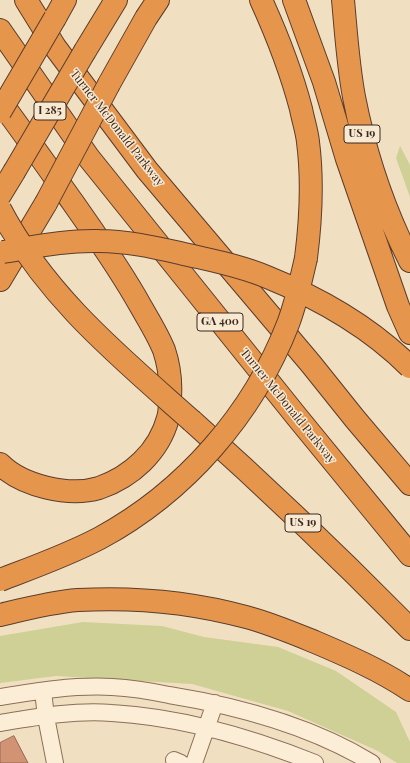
<!DOCTYPE html>
<html>
<head>
<meta charset="utf-8">
<style>
  body { margin:0 }
  canvas { display:block; background:#f1dfc2 }
</style>
</head>
<body>
<canvas width="410" height="763"></canvas>
<script>
const g = document.querySelector('canvas').getContext('2d');
g.lineJoin = 'round';
function fillPath(path, color) { g.fillStyle = color; g.fill(path, 'evenodd'); }
function trace(path, color, width, dash) { g.strokeStyle = color; g.lineWidth = width; g.lineCap = dash ? 'butt' : 'round'; g.setLineDash(dash || []); g.stroke(path); }
function drawText(font, color, halo, rows, align = 'center') {
  g.font = font + ' "Playfair Display",serif'; g.lineWidth = 3; g.setLineDash([]); g.textBaseline = 'middle'; g.strokeStyle = halo; g.fillStyle = color; for (const [text, x, y, turn = 0] of rows) {
    g.save(); g.translate(x, y); g.rotate((+turn || 0) * Math.PI / 180); g.textAlign = isNaN(turn) ? turn : align; if (halo) g.strokeText(text, 0, 0); g.fillText(text, 0, 0); g.restore();
  }
}
const green = new Path2D(`
  M400,146L410,165V197L396,158Z
  M83,622L162,626L204,637L278,647L336,671L396,712L410,742V763H397L378,751L288,711L192,684L56,676L0,683V636Z`);
const building = new Path2D(`
  M14,736L28,763H0V743Z`);
const minor = new Path2D(`
  M43,691L46,717L55,763
  M0,697C37,691 74,685 112,687C131,688 150,691 169,695C237,706 313,727 372,763
  M0,723C36,717 75,710 112,713C182,717 250,737 315,763
  M174,760L181,763
  M194,763L215,703`);
const highway = new Path2D(`
  M26,0L55,47L147,170L311,364L355,419L410,484
  M261,0C277,35 291,71 301,109C303,120 307,131 308,142C313,181 311,219 306,258
  M294,0L324,82L347,159L398,306L410,333
  M343,0C346,32 348,65 354,97C365,153 384,210 410,261
  M55,18L65,0
  M0,30L89,158L297,417L410,555
  M85,51L116,0
  M109,84L146,18L158,0
  M0,101C25,135 49,169 74,204C97,237 120,269 140,305C148,319 158,335 164,350C169,365 171,382 170,397C170,404 170,412 168,418C159,452 131,477 99,488C69,497 22,486 0,464
  M0,195L14,172
  M0,280L46,203
  M192,421C267,488 339,557 410,629
  M0,615C25,609 52,602 78,600C134,597 191,602 246,617C269,623 293,633 315,642C348,656 380,670 410,690`);
const highwayBridge = new Path2D(`
  M0,112L55,18
  M14,172L85,51
  M46,203L109,84
  M0,209C46,297 120,357 192,421
  M3,252C34,247 67,240 99,241C126,241 153,247 180,253C209,260 239,265 267,277C319,298 370,327 410,367
  M0,580C34,567 68,555 100,538C185,492 253,414 288,324C296,303 301,280 306,258`);
const shields = [
  [50,111,32],
  [362,134,36],
  [220,322,46],
  [303,523,36]
];
const shieldNames = [
  ["I 285",50,111],
  ["US 19",362,134],
  ["GA 400",220,322],
  ["US 19",303,523]
];
const streetNames = [
  ["Turner McDonald Parkway",117,128,52],
  ["Turner McDonald Parkway",288,406,51]
];
fillPath(green, '#ced095');
fillPath(building, '#d29375');
trace(building, '#936752', 1);
trace(minor, '#8c6f57', 18);
trace(highway, '#5a3d2c', 24);
trace(minor, '#fbedd6', 16);
trace(highway, '#e6954c', 22);
trace(highwayBridge, '#5a3d2c', 24, []);
trace(highwayBridge, '#e6954c', 22);
for (const [x, y, w] of shields) { const box = new Path2D(); box.roundRect(x - w / 2, y - 9, w, 18, 3); g.fillStyle = '#f8e9d2'; g.fill(box); trace(box, '#3b291d', 1); }
drawText('bold 11px', '#3b291d', null, shieldNames);
drawText('12px', '#3b291d', '#f8e9d2', streetNames);
</script>
</body>
</html>
